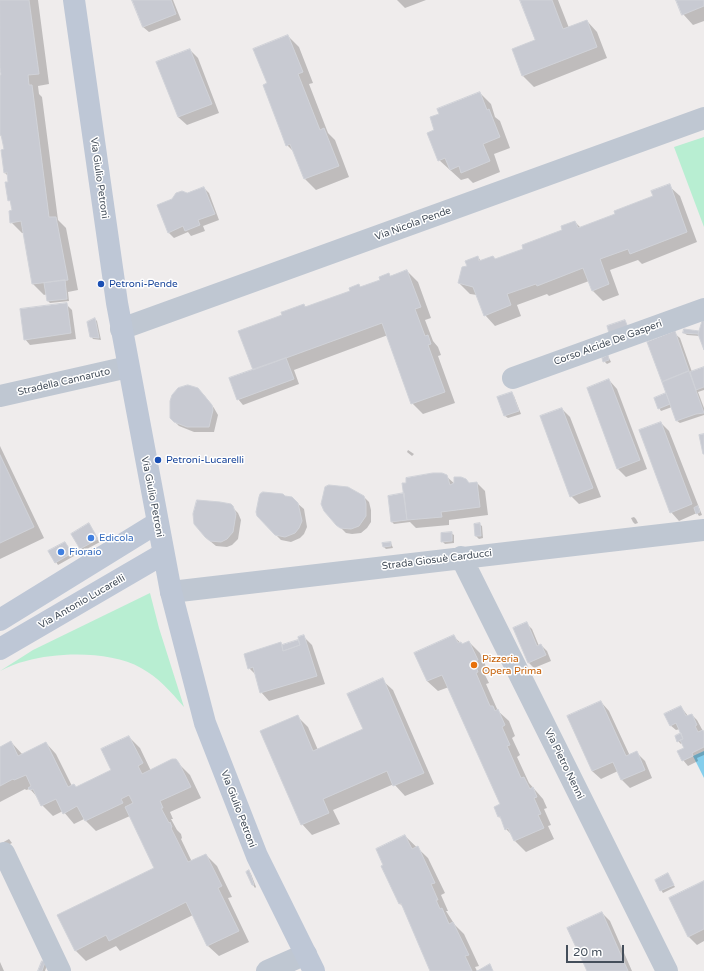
<!DOCTYPE html>
<html>
<head>
<meta charset="utf-8">
<style>
  body { margin:0 }
  #map { position:relative; width:704px; height:971px; overflow:hidden; background:#efecec; font-family:"Varela Round",sans-serif }
  canvas { display:block }
  .scale { position:absolute; left:566px; top:945px; width:58px; height:18px; box-sizing:border-box; border:2px solid #444e5a; border-top:0; padding-left:5px; font-size:12px; line-height:14px; white-space:nowrap; color:#444e5a; -webkit-text-stroke:3px #fff; paint-order:stroke }
</style>
</head>
<body>
<div id="map">
<canvas width="704" height="971"></canvas>
<div class="scale">20 m</div>
</div>
<script>
const g = document.querySelector('canvas').getContext('2d');
g.lineJoin = 'round';
function fillPath(path, color) { g.fillStyle = color; g.fill(path, 'evenodd'); }
function trace(path, color, width, dash) { g.strokeStyle = color; g.lineWidth = width; g.lineCap = dash ? 'butt' : 'round'; g.setLineDash(dash || []); g.stroke(path); }
function drawText(font, color, halo, rows, align = 'center') {
  g.font = font + ' "Varela Round",sans-serif'; g.lineWidth = 3; g.setLineDash([]); g.textBaseline = 'middle'; g.strokeStyle = halo; g.fillStyle = color; for (const [text, x, y, turn = 0] of rows) {
    g.save(); g.translate(x, y); g.rotate((+turn || 0) * Math.PI / 180); g.textAlign = isNaN(turn) ? turn : align; if (halo) g.strokeText(text, 0, 0); g.fillText(text, 0, 0); g.restore();
  }
}
const green = new Path2D(`
  M704,137V227L674,147Z
  M150,593L159,628L184,707C171,692 158,677 141,668C111,651 59,652 26,661C17,663 8,667 0,671L33,650Z`);
const water = new Path2D(`
  M704,751V778L693,756Z`);
const shadow = new Path2D(`
  M0,0H38L49,84L38,86L39,94L42,97L58,220L66,228L78,290L68,292L69,301L50,303L48,301L47,294L44,295L33,284L24,233H22L11,222L13,211L12,203L9,200V182L8,176L4,172L5,150L3,138L0,135V76H2L0,62Z
  M133,0H173L181,20L149,32L143,27Z
  M397,0H426L405,8Z
  M521,0H558L569,28L587,21L597,32L607,58L534,87L523,76L513,50L537,40Z
  M677,0H704V21L693,25L683,14Z
  M288,36L299,47L313,83L309,84L328,133L335,140L349,177L316,190L305,179L295,153L287,145L268,84Z
  M190,50L198,58L219,113L187,125L178,117Z
  M480,93L491,104L495,117L500,121L510,148L494,154L500,172L473,183L468,178L461,180L439,160L436,131L440,115Z
  M669,186L680,196L697,242L642,264L638,260L610,270L619,295L603,301L592,290L589,281L549,296L547,294L517,305L521,316L495,326L485,315L477,295L470,294L459,283L468,266L478,257L481,261L493,257L496,260L524,250L564,230L575,222L581,228L616,215L655,197Z
  M204,188L209,193L219,220L203,226L205,231L191,236L188,232L174,238L168,232L187,194Z
  M407,271L418,282L431,318L425,320L433,341L438,347L441,355L438,356L455,403L423,414L412,403L388,335L294,370L299,384L243,405L238,399L283,316L304,305L306,307L351,291L359,285L361,288Z
  M66,304L72,310L76,339L30,345L25,339Z
  M95,319L97,321L101,340L93,339L91,336Z
  M704,321V347L700,336L687,335L684,333L699,332Z
  M674,333L680,338L692,372L704,368V390L698,392L704,408V415L680,423L677,421L672,407L661,411L659,408L667,394Z
  M608,356L611,362L607,364L604,361Z
  M609,380L617,389L647,469L626,477L617,468Z
  M512,394L514,396L521,414L508,418L505,416L499,398Z
  M204,395L214,408L218,415L214,432H194L179,426L173,420Z
  M562,409L570,417L601,497L579,504L571,496Z
  M661,423L669,431L702,515L699,516L697,513L679,521L671,512Z
  M0,446L44,538L0,559Z
  M408,450L414,454L412,456L407,452Z
  M446,476L456,485L465,479L470,484L477,483L485,491L488,515L449,520V525L416,528L410,522L394,524L392,522L405,494Z
  M282,495L291,498L304,509L307,527L304,534L300,538L291,542L281,540L272,531Z
  M363,496L369,502L371,510V522L367,528L361,533L352,534L346,533L337,524Z
  M232,507L238,513L241,520L238,539L232,545L227,547L216,546L205,537Z
  M634,517L636,519L638,523L635,524L633,522L631,518Z
  M479,524L482,526L483,538L479,539L476,536Z
  M89,525L100,542L83,551L73,534Z
  M451,533L454,535V543L445,544L442,541Z
  M65,543L74,556L58,565L56,562Z
  M391,543L393,548L386,549L383,546Z
  M526,623L532,629L539,646L541,645L547,651L551,661L534,668L529,663Z
  M303,636L312,645L325,684L269,701L261,692L257,676L249,668L280,643L283,646L298,641L301,643Z
  M454,637L463,645L469,642L480,653L488,671L484,673L489,683L486,684L498,711L509,721L515,736L512,738L520,755L517,757L529,783L543,799L547,808L544,809L551,825L548,826L554,839L526,852L515,841L512,835L506,829L503,820L499,817L495,808L501,805L449,687L438,691L427,681Z
  M382,680L393,690L434,784L405,796L394,784L333,810L340,824L312,835L302,824L297,716L308,727L318,750L364,730Z
  M601,702L609,711L630,756L636,752L645,761L652,778L630,788L622,780L618,771L601,779L592,771Z
  M681,707L688,716L692,715L697,720L704,733V755L697,758L698,761L688,766L683,760L685,749L682,743L681,744L678,741L682,734L680,729L676,730L670,725Z
  M129,737L140,748L151,771L175,760L190,775L201,798L170,812L173,819H171L177,830L181,834L182,838L181,839L192,862L206,855L217,866L232,897L228,898L249,942L219,956L208,946L193,915L120,951L116,946L86,961L75,950L156,868L130,816L96,831L84,819L74,824L63,811L53,816L42,805L38,798L30,789L26,790L25,789L0,802V748L11,742L23,755L46,743L56,754L72,786L77,788L112,770Z
  M405,836L428,858L445,893L441,895L448,911H446L455,925L464,934L479,966L475,967L477,971H432L404,907L400,904Z
  M9,839L12,843L0,849V844Z
  M249,871L251,874L256,887L255,888L253,885L247,872Z
  M668,875L675,887L663,893L661,890Z
  M704,882V941L697,945L688,936Z
  M602,913L610,921L632,971H588Z
  M0,962L4,971H0Z
  M43,962L47,965L45,971H39Z`);
const building = new Path2D(`
  M0,0H29L39,74L28,75L29,85H32L49,217H56L68,280L32,284L21,221L10,223L9,211L12,210L10,200L8,201L5,182H8L7,172L4,173L1,150L4,149L1,135H0V75H1L0,68Z
  M132,0H171L176,14L143,27Z
  M520,0H552L563,29L587,20L597,47L522,76L512,49L535,40Z
  M676,0H704V6L682,15Z
  M288,35L303,72L298,74L320,130L324,128L339,166L304,179L290,144L286,146L282,135L263,85L267,83L253,49Z
  M190,49L212,104L178,117L156,62Z
  M480,92L487,110L489,109L500,137L483,144L490,161L461,173L459,166L450,170L445,158L438,161L427,133L434,130L430,117L439,114L437,109Z
  M670,184L687,232L630,254L628,249L600,259L609,284L592,291L583,268L537,286L536,284L507,294L511,305L484,316L473,287L458,283L462,267L467,266L465,261L478,256L479,261L493,256L495,259L523,249L522,245L562,230L561,226L575,221L578,228L615,214L614,211L653,196L651,191Z
  M204,187L215,214L198,220L200,225L185,231L183,226L168,233L157,205L172,199L176,193L182,191L187,193Z
  M407,270L421,307L415,309L425,336L428,335L431,344L428,345L445,392L411,404L382,323L253,370L238,331L282,315L281,312H282L304,304L305,307L350,291L349,288L359,284L360,287L380,280L379,277L389,273L390,276Z
  M65,280L67,299L47,301L44,283Z
  M67,303L71,333L24,340L20,309Z
  M95,318L99,338L90,337L87,322Z
  M625,320L629,330L610,337L607,326Z
  M704,320V350L698,334L702,321Z
  M684,329L699,331L698,334L683,333Z
  M675,331L689,371L662,382L647,342Z
  M608,355L609,360L603,362L602,358Z
  M286,358L294,379L237,400L229,378Z
  M704,367V387L696,390L690,372Z
  M689,371L704,413L696,414L676,421L662,382Z
  M609,379L640,460L617,469L587,388Z
  M188,385L198,388L212,405L213,410L209,427H187L174,422L170,418V401L172,395L178,388Z
  M512,392L519,411L504,416L497,397Z
  M666,393L670,404L658,409L654,398Z
  M562,408L593,488L570,497L540,416Z
  M661,422L692,504L670,513L639,430Z
  M704,434V454H703L699,435Z
  M0,455L34,527L0,543Z
  M433,473H442L447,475L450,485L454,483V477H461L466,479L469,483L477,482L480,507L441,512L442,517L407,520L402,483H406V478Z
  M329,485L348,487L364,496L366,504V516L359,526L351,529L340,528L336,525L324,511L321,504L325,487Z
  M263,492L283,494L285,496L292,497L298,503L302,521L299,528L295,533L285,537L275,535L257,516L256,512L259,497L260,494Z
  M404,493L407,520L391,522L388,496Z
  M197,500L220,502L231,504L233,506L236,514L233,532L227,539L221,542L210,541L205,537L194,524L193,514Z
  M698,506L700,512L696,514L694,508Z
  M89,523L98,539L80,549L71,534Z
  M480,523L481,536H475L474,524Z
  M452,532V541L441,542V533Z
  M65,542L72,553L55,563L48,551Z
  M391,542V546L383,547L382,543Z
  M527,622L537,646L541,644L546,655L528,663L513,628Z
  M304,635L317,676L260,693L253,667L248,669L244,654L281,642L283,651L300,645L298,637Z
  M454,635L458,643L461,642L462,644L469,641L478,660L474,662L478,672L476,673L490,706H493L495,711L498,709L501,716L505,725L502,727L510,745L507,746L521,778L524,777L530,789L533,787L537,797L534,798L541,814L538,815L544,828L514,841L508,828L505,830L500,816L498,817L494,807L500,804L442,675L427,681L414,653Z
  M298,640L300,645L283,651L282,645Z
  M383,678L424,773L393,786L387,771L323,799L329,813L301,825L260,731L298,715L313,751L363,729L347,694Z
  M601,701L626,756L637,751L645,770L621,780L613,762L592,771L567,716Z
  M681,706L686,716L692,714L697,725L695,726L698,732L703,730L704,733V747L692,753L693,756L682,761L677,751L684,748L680,740L683,739L676,723L670,726L664,714Z
  M681,733L683,739L677,742L675,736Z
  M129,736L143,763L138,766L142,774L172,759H176L179,763L191,787L160,801L163,808H161L169,823L170,822L172,827L171,828L188,862L206,854L222,886L218,888L239,931L207,946L186,902L109,941L106,935L75,951L57,915L154,868L125,807L133,803L129,795L121,799L123,803L85,821L77,806L63,814L56,799L41,806L33,789L30,790L28,788L31,786L26,775L14,780L13,779L0,786V747L11,741L18,756L46,742L68,787L74,784L76,787L111,770L101,749Z
  M405,835L412,849L418,846L435,883L431,884L438,900H436L440,909L442,908L449,924L453,922L469,955L465,956L472,971H430L401,903L399,904L381,866L383,865L376,849Z
  M249,870L254,885H252L246,872Z
  M668,873L674,885L660,891L655,880Z
  M704,881V929L688,937L669,898Z
  M602,912L628,971H587L567,928Z
  M42,961L45,962L42,971H38Z
  M490,964L493,971H476H477Z`);
const street = new Path2D(`
  M121,329L704,118
  M513,378L704,309
  M0,396L128,367
  M461,557L667,971
  M171,592L704,530
  M4,853L60,971
  M267,971L306,954`);
const secondary = new Path2D(`
  M74,0L117,303L171,592L205,723L257,856L314,971
  M0,620L157,523
  M0,649L163,554`);
const markers = [
  [101,284,4,"#1a4fb4"],
  [158,460,4,"#1a4fb4"],
  [91,538,4,"#3f7fe0"],
  [61,552,4,"#3f7fe0"],
  [474,665,4,"#e8710a"]
];
const streetNames = [
  ["Via Giulio Petroni",99,178,82],
  ["Via Nicola Pende",413,224,-20],
  ["Corso Alcide De Gasperi",608,343,-20],
  ["Stradella Cannaruto",64,382,-13],
  ["Via Giulio Petroni",152,497,79],
  ["Strada Giosuè Carducci",437,560,-7],
  ["Via Antonio Lucarelli",82,602,-30],
  ["Via Pietro Nenni",564,764,64],
  ["Via Giulio Petroni",238,809,69]
];
const transitNames = [
  ["Petroni-Pende",109,284],
  ["Petroni-Lucarelli",166,460]
];
const shopNames = [
  ["Edicola",99,538],
  ["Fioraio",69,552]
];
const foodNames = [
  ["Pizzeria",482,659],
  ["Opera Prima",482,671]
];
fillPath(green, '#b8eed2');
fillPath(water, '#85ceec');
fillPath(shadow, '#0003');
fillPath(building, '#c8cad2');
trace(building, '#d0d2d8', 1);
trace(street, '#bfc7d2', 22);
trace(secondary, '#bec7d6', 22);
for (const [x, y, r, color] of markers) { const dot = new Path2D(); dot.arc(x, y, r, 0, 2 * Math.PI); g.fillStyle = color; g.fill(dot); trace(dot, '#fff', 1.5); }
drawText('10px', '#444e5a', '#fff', streetNames);
drawText('10px', '#164399', '#fff', transitNames, 'left');
drawText('10px', '#366cbe', '#fff', shopNames, 'left');
drawText('10px', '#c56008', '#fff', foodNames, 'left');
</script>
</body>
</html>
